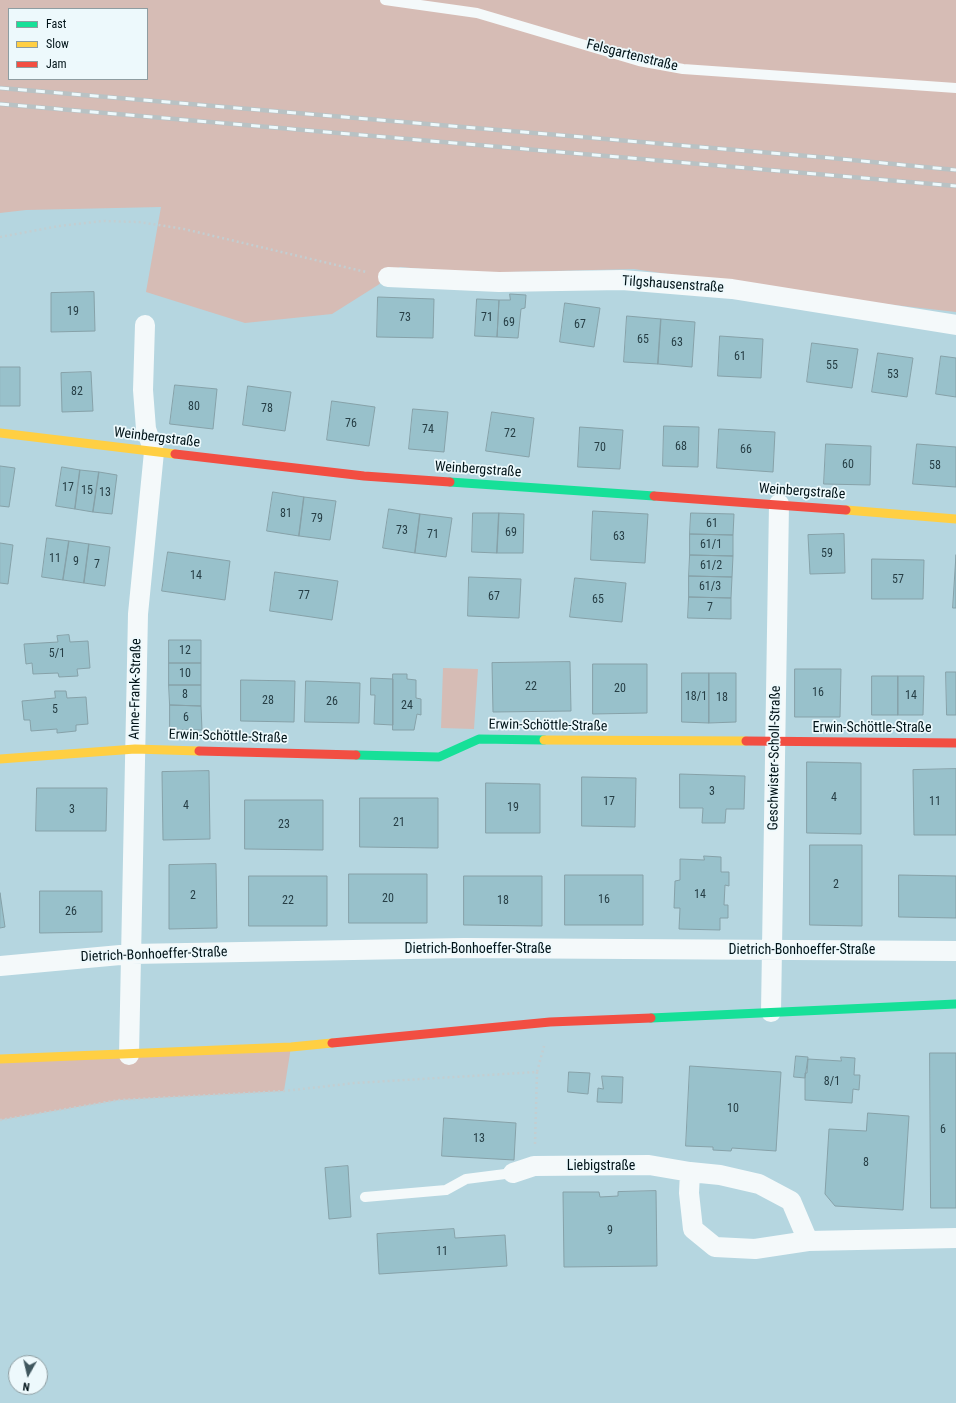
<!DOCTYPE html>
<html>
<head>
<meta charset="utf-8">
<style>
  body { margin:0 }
  #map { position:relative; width:956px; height:1403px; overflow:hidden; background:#b5d6e0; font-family:"Roboto Condensed",sans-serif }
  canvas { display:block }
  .legend { position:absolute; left:8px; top:8px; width:140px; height:72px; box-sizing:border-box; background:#edf9fc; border:1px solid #8e9da1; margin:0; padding:5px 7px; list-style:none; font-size:12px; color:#001318 }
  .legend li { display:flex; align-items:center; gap:8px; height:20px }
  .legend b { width:20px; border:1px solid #8e9da1 }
  .north { position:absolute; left:8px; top:1355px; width:40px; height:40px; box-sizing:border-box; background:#edf9fc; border:1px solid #8e9da1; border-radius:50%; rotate:188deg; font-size:11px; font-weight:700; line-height:16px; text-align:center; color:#001318 }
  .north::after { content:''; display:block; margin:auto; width:14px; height:18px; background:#3f575e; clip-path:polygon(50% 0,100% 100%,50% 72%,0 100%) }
</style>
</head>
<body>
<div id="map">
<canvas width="956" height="1403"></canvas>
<ul class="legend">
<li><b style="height:5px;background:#16e098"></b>Fast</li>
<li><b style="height:5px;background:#ffcf43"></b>Slow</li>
<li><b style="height:5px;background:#f24e42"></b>Jam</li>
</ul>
<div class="north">N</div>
</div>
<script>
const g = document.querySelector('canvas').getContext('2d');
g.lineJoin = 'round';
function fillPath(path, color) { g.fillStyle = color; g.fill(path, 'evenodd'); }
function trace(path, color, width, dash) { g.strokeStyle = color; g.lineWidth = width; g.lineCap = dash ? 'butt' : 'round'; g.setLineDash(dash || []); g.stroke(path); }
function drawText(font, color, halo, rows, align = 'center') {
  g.font = font + ' "Roboto Condensed",sans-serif'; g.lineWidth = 3.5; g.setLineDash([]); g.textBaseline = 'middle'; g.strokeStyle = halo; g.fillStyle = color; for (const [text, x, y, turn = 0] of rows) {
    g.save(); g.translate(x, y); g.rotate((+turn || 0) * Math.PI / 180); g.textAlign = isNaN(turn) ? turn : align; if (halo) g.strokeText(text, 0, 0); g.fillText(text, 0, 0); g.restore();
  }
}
const green = new Path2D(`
  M0,0H956V312L816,296L634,269L467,273L400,267L378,285L332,314L245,323L146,292L161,207L26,210L0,213ZM9,9H147V79H9Z
  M443,668L478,669L474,729L441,728Z
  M291,1047L284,1091L119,1100L0,1120V1059Z`);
const building = new Path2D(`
  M94,292L95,331L51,332V293Z
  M510,294L526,295L525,308L521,309L518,338L497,337L499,300H510Z
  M378,297L434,299L433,338L377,337Z
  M477,299L499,300L497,337L475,336Z
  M565,303L600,308L594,347L560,342Z
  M627,316L661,319L658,364L624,362Z
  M661,319L695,322L692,367L658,364Z
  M720,336L763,339L761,378L718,376Z
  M812,343L858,349L852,388L807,382Z
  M878,353L913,358L907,397L872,392Z
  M941,356L956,358V397L936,394Z
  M0,367H20V406H0Z
  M91,372L93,411L62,412L61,373Z
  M175,385L217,389L213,429L170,424Z
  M248,386L291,392L285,431L243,425Z
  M332,401L375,407L369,446L327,440Z
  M413,409L448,412L444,452L409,449Z
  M492,412L534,418L529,457L486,451Z
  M664,426L699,427L698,467L663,466Z
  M580,427L623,430L620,469L578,467Z
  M719,429L775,432L773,472L717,468Z
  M826,444L871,446L870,485L824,484Z
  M917,444L956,447V487L913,484Z
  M0,466L15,468L9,507L0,506Z
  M62,467L80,470L75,509L56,506Z
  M80,470L99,472L93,512L75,509Z
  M99,472L117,475L112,514L93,512Z
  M273,492L304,497L299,536L267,531Z
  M304,497L336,501L330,540L299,536Z
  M389,509L420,514L415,553L383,548Z
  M593,511L648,514L645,563L591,560Z
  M473,513H499L497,553L472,552Z
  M499,513L524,514L523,553H497Z
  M691,513L734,514L733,535L690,534Z
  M420,514L452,518L446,557L415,553Z
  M690,534L733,535V556L690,555Z
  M844,534L845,573L810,574L808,535Z
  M47,538L69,541L63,580L42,577Z
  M69,541L89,544L84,583L63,580Z
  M0,543L13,545L8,584L0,583Z
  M89,544L110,547L105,586L84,583Z
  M168,552L230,561L225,600L162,591Z
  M690,555L733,556L732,577L689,576Z
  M956,555V608H953Z
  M872,559L924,560L923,599H872Z
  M275,572L338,581L332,620L270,611Z
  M689,576L732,577L731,598L689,597Z
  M469,577L521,579L519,618L468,616Z
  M575,578L626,583L622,622L570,617Z
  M689,597L731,598V619L688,618Z
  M69,635L70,642L88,641L90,668L77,669L78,676L59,677L58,673L33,674L32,663L26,664L24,644L58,642L57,636Z
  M169,640H201V663H169Z
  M570,662L571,711L493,712L492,663Z
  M169,663H201V685H169Z
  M593,664H647V713L593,714Z
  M795,669H841L840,717H795Z
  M946,672H956V715H947Z
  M682,673H709V723L682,722Z
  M709,673H736V722L709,723Z
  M393,674H407V679L416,680V698L421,699V715L417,714L414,730H393Z
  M872,676H898V715H872Z
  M898,676H924L923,715H898Z
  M371,678L393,679V725L374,724L375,695H371Z
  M241,680L295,681L294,722L241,721Z
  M306,681L360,683L359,723L305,722Z
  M169,685H201V706L170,705Z
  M55,691H66L67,698L86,697L88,724L76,725V731L57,733V729L31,731L30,720H24L22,701L55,698Z
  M170,705L201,706L202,730H170Z
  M807,762L861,763V834L807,833Z
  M956,769V835H914L913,770Z
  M209,771L210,839L163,840L162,772Z
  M680,774L745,776L744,809H726L725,823H702L703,808H680Z
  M582,777L636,778L635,827L582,826Z
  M486,783L540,784V833H486Z
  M37,788H107L106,831H36Z
  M360,798H438V848L360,847Z
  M245,800H323V850L245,849Z
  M810,845H862V926L810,925Z
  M704,856L721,857V872H729V886L725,885L724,905H728V918H720V930L679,929L680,908H674L675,881L680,880V859L704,860Z
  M216,864L217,928L169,929V865Z
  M349,874H427V923H349Z
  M565,875H643V925H565Z
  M899,875L956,876V918L899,917Z
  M249,876H327V926H249Z
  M464,876H542V926L464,925Z
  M40,891H102V932L40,933Z
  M0,893L5,927L0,928Z
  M930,1053H956V1208H931Z
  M796,1056L808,1057L805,1078L794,1077Z
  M841,1057L855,1058L854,1075H860L859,1090L853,1089L852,1103L805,1100V1073H807L808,1059L841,1061Z
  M690,1066L781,1072L776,1151L732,1148L731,1151L713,1150V1147L686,1146Z
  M569,1072L590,1073L588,1094L568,1092Z
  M602,1076L623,1077L622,1103L597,1102L598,1088L603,1089Z
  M868,1113L909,1116L903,1210L835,1206L825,1194L829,1129L866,1131Z
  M444,1118L516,1123L514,1160L442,1156Z
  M348,1166L351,1217L329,1219L325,1168Z
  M656,1191L657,1266L564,1267L563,1192H599L600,1197L618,1196V1192Z
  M454,1229L455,1238L505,1235L507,1266L379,1274L377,1234Z`);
const path = new Path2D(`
  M0,237L59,226L103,221L139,222L184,229L366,272
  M0,1120L119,1100L284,1091L355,1083L537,1072L544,1046
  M535,1144L537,1072`);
const lane = new Path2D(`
  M385,0L477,13L639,61L683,69L956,88
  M365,1197L446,1190L466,1179L513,1173`);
const street = new Path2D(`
  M388,277L499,282L622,280L732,289L956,325
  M0,966L131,954L464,948L956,951
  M771,1012L779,504
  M129,1055L138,614L154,452L146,429L143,390L145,325
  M513,1173L534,1166L649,1165L690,1172
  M808,1241L791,1201L759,1184L720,1175L690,1172L689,1193L693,1229L715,1247L755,1249L808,1241L956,1238`);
const fast = new Path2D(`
  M450,482L654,496
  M356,755L439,757L479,739L544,740
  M651,1018L956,1004`);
const slow = new Path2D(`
  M0,433L175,454
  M846,510L956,519
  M544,740L746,741
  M0,759L135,749L199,751
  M0,1059L291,1047L332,1043`);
const jam = new Path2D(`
  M175,454L364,476L450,482
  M654,496L846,510
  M746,741L956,743
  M199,751L356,755
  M332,1043L550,1022L651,1018`);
const rail = new Path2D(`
  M0,88L831,158L956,170
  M0,104L956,186`);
const numberNames = [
  ["19",73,312],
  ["73",405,318],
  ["71",487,318],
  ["69",509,323],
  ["67",580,325],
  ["65",643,340],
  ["63",677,343],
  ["61",740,357],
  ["55",832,366],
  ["53",893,375],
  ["82",77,392],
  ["80",194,407],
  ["78",267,409],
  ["76",351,424],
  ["74",428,430],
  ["72",510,434],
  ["68",681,447],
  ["70",600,448],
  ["66",746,450],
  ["60",848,465],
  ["58",935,466],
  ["17",68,488],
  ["15",87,491],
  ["13",105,493],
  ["81",286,514],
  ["79",317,519],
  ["61",712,524],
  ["73",402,531],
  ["69",511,533],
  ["71",433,535],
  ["63",619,537],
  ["61/1",711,545],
  ["59",827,554],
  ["11",55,559],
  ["9",76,562],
  ["7",97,565],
  ["61/2",711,566],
  ["14",196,576],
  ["57",898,580],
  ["61/3",710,587],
  ["77",304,596],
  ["67",494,597],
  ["65",598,600],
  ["7",710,608],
  ["12",185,651],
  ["5/1",57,654],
  ["10",185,674],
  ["22",531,687],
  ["20",620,689],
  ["16",818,693],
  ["8",185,695],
  ["14",911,696],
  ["18/1",696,697],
  ["18",722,698],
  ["28",268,701],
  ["26",332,702],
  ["24",407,706],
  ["5",55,710],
  ["6",186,718],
  ["3",712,792],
  ["4",834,798],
  ["17",609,802],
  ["11",935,802],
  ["4",186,806],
  ["19",513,808],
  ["3",72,810],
  ["21",399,823],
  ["23",284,825],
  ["2",836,885],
  ["14",700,895],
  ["2",193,896],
  ["20",388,899],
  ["16",604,900],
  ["22",288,901],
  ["18",503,901],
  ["26",71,912],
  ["8/1",832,1082],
  ["10",733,1109],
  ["6",943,1130],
  ["13",479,1139],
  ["8",866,1163],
  ["9",610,1231],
  ["11",442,1252]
];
const streetNames = [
  ["Felsgartenstraße",632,56,14],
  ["Tilgshausenstraße",673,285,4],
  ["Weinbergstraße",157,438,7],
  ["Weinbergstraße",478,470,4],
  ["Weinbergstraße",802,492,4],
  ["Anne-Frank-Straße",136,689,-89],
  ["Erwin-Schöttle-Straße",548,726,1],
  ["Erwin-Schöttle-Straße",872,728],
  ["Erwin-Schöttle-Straße",228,737,2],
  ["Geschwister-Scholl-Straße",775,758,-89],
  ["Dietrich-Bonhoeffer-Straße",478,949],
  ["Dietrich-Bonhoeffer-Straße",802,950],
  ["Dietrich-Bonhoeffer-Straße",154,955,-2],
  ["Liebigstraße",601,1166]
];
fillPath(green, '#d6bcb5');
fillPath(building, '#98c1cb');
trace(building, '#86a1a8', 1);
trace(path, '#c3ced1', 2.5, [2, 3]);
trace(lane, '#f4f9fa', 10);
trace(street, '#f4f9fa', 20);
trace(fast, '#16e098', 9);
trace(slow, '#ffcf43', 9);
trace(jam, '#f24e42', 9);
trace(rail, '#b8c2c4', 4.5);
trace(rail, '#edf9fc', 3, [9]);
drawText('12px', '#263e45', null, numberNames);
drawText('14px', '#001318', '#edf9fc', streetNames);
</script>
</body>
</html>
